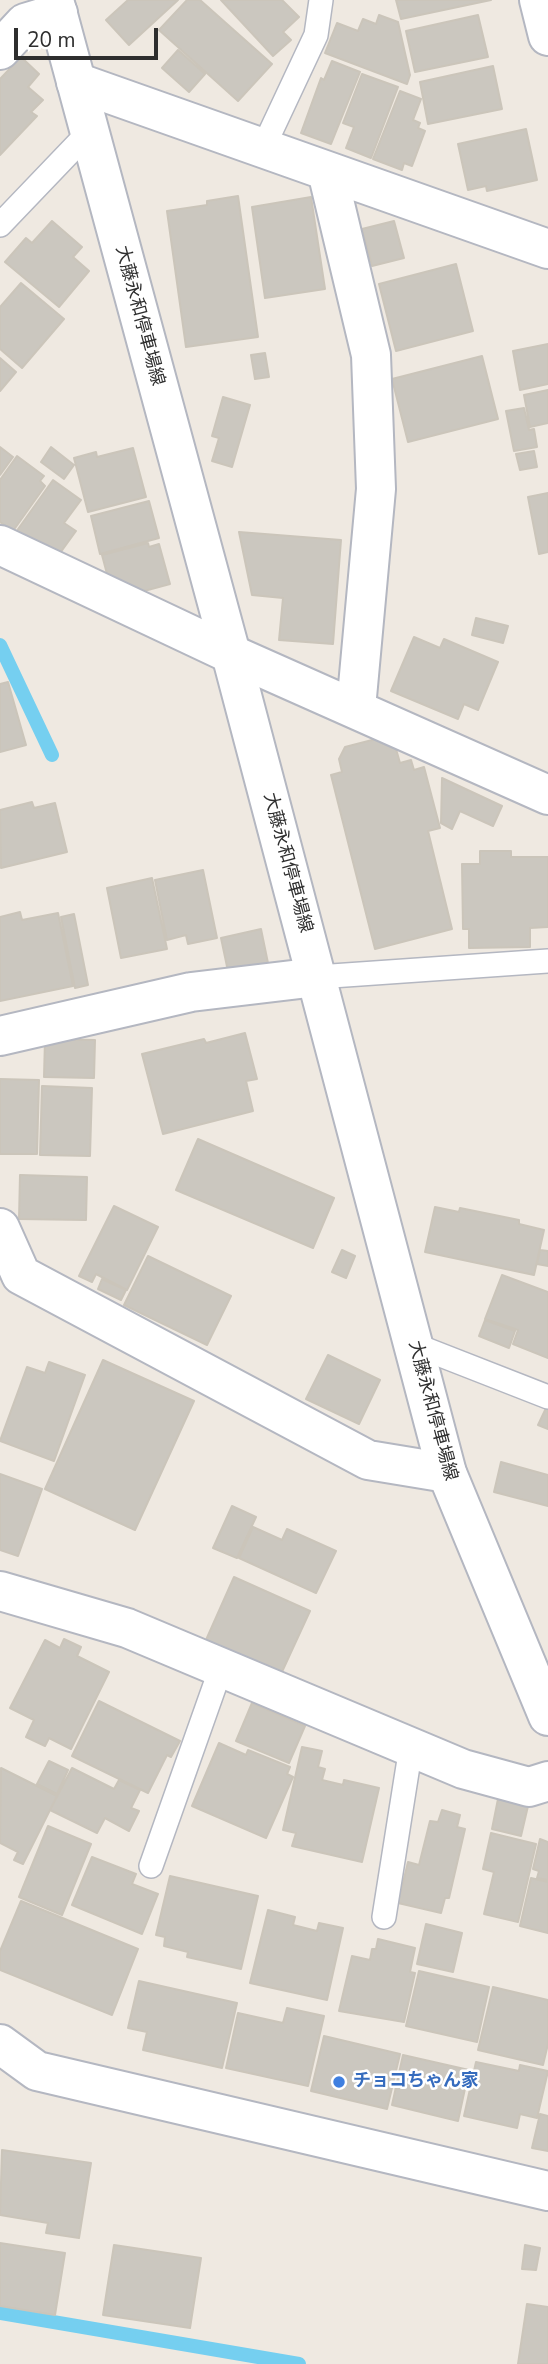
<!DOCTYPE html>
<html>
<head>
<meta charset="utf-8">
<style>
  body { margin:0 }
  #map { position:relative; width:548px; height:2364px; overflow:hidden; background:#efe9e1; font-family:"Nunito Sans",sans-serif }
  canvas { display:block }
  .scale { position:absolute; left:14px; top:28px; width:144px; height:32px; box-sizing:border-box; border:4px solid #2e2e2e; border-top:0; padding-left:9px; font-size:21px; line-height:24px; white-space:nowrap; color:#2e2e2e; -webkit-text-stroke:5px #fff; paint-order:stroke }
</style>
</head>
<body>
<div id="map">
<canvas width="548" height="2364"></canvas>
<div class="scale">20 m</div>
</div>
<script>
const g = document.querySelector('canvas').getContext('2d');
g.lineJoin = 'round';
function trace(path, color, width, dash) { g.strokeStyle = color; g.lineWidth = width; g.lineCap = dash ? 'butt' : 'round'; g.setLineDash(dash || []); g.stroke(path); }
function fillPath(path, color) { g.fillStyle = color; g.fill(path, 'evenodd'); }
function drawText(font, color, halo, rows, align = 'center') {
  g.font = font + ' "Nunito Sans","Noto Sans JP",sans-serif'; g.lineWidth = 5; g.setLineDash([]); g.textBaseline = 'middle'; g.strokeStyle = halo; g.fillStyle = color; for (const [text, x, y, turn = 0] of rows) {
    g.save(); g.translate(x, y); g.rotate((+turn || 0) * Math.PI / 180); g.textAlign = isNaN(turn) ? turn : align; if (halo) g.strokeText(text, 0, 0); g.fillText(text, 0, 0); g.restore();
  }
}
const stream = new Path2D(`
  M0,645L52,755
  M0,2313L299,2364`);
const building = new Path2D(`
  M128,0H178L129,45L106,20Z
  M187,0H200L272,64L238,101L159,30Z
  M221,0H282L299,17L283,32L291,40L273,56Z
  M396,0H491L401,19Z
  M379,15L398,22L410,75L407,84L325,53L337,23L358,31L363,19L376,24Z
  M478,15L488,57L415,72L406,31Z
  M178,50L205,74L189,92L162,68Z
  M21,57L39,74L28,87L43,100L31,112L37,116L0,155V79Z
  M332,61L360,72L331,144L301,133L321,78L324,80Z
  M493,66L502,109L428,124L420,82Z
  M362,74L398,87L371,158L346,148L354,127L343,123Z
  M400,91L421,99L413,120L420,123L418,128L425,131L412,166L404,163L402,170L373,159Z
  M526,129L537,180L487,191L486,186L468,190L458,144Z
  M238,196L258,337L186,347L167,211L207,205V201Z
  M311,197L325,289L265,298L252,207Z
  M52,221L82,247L73,257L89,271L59,307L5,262L26,238L32,243Z
  M394,221L404,258L372,266L362,229Z
  M456,264L473,331L396,351L379,284Z
  M21,283L64,319L22,368L0,349V307Z
  M548,344V384L520,390L513,351Z
  M265,353L269,377L255,379L251,355Z
  M482,356L498,419L408,442L392,379Z
  M0,358L16,372L0,391Z
  M548,390V423L530,427L524,395Z
  M223,397L250,405L232,467L212,461L219,438L212,436Z
  M524,408L529,430L534,429L537,447L514,451L506,411Z
  M0,447L13,457L0,475Z
  M51,447L74,465L64,479L41,462Z
  M133,448L146,497L88,512L74,458L96,452L97,457Z
  M534,451L537,467L520,470L516,454Z
  M17,456L44,476L40,481L45,486L13,531L0,522V480Z
  M53,480L81,500L64,523L76,531L55,560L16,532Z
  M548,493V552L539,554L528,497Z
  M149,501L159,538L100,554L91,516Z
  M239,532L341,540L333,644L279,640L283,598L252,595Z
  M148,543L149,547L159,544L170,584L133,594L130,584L111,589L102,555Z
  M476,618L508,626L503,643L472,635Z
  M414,637L440,648L444,639L498,662L478,710L464,704L458,719L391,691Z
  M8,682L26,745L0,752V684Z
  M376,739L396,749L400,763L411,760L414,770L424,767L440,828L428,831L452,929L375,949L331,775L342,772L339,759L345,747Z
  M442,778L502,806L493,826L460,811L452,829L441,823Z
  M32,802L34,808L55,803L67,852L1,868L0,810Z
  M480,851H511V857H548V927L530,928V947L469,948V929H463L462,864H480Z
  M203,870L217,938L188,944L186,935L167,940L155,880Z
  M152,878L167,949L121,958L107,888Z
  M20,912L22,920L58,913L73,986L0,1001V917Z
  M74,914L88,985L75,988L61,917Z
  M261,929L269,968L229,976L221,938Z
  M245,1033L257,1079L246,1081L253,1111L163,1134L142,1054L204,1039L206,1043Z
  M45,1039L95,1040L94,1078L44,1077Z
  M0,1079L39,1080L37,1154H0Z
  M42,1086L92,1088L90,1156L40,1155Z
  M198,1139L334,1198L313,1248L176,1190Z
  M20,1175L87,1177L86,1220L19,1219Z
  M114,1206L158,1227L127,1290L96,1274L92,1282L79,1276Z
  M435,1207L459,1212L460,1208L519,1220V1224L544,1230L534,1275L425,1252Z
  M342,1250L355,1256L346,1278L332,1272Z
  M540,1250L548,1251V1266L537,1264Z
  M148,1256L231,1296L207,1345L124,1305Z
  M502,1275L548,1292V1358L513,1344L518,1330L485,1319Z
  M102,1279L126,1290L121,1300L98,1289Z
  M485,1320L515,1331L509,1348L479,1336Z
  M328,1355L380,1380L359,1424L306,1399Z
  M103,1360L194,1401L135,1530L45,1489Z
  M49,1362L85,1375L54,1461L0,1441L27,1367L45,1373Z
  M547,1406L548,1407V1429L538,1425Z
  M501,1462L548,1475V1506L494,1492Z
  M0,1474L42,1489L18,1556L0,1550Z
  M232,1506L256,1517L237,1558L213,1548Z
  M253,1527L282,1540L287,1529L336,1551L316,1593L239,1558Z
  M234,1577L310,1611L281,1674L206,1640Z
  M64,1639L81,1647L77,1656L109,1672L71,1749L49,1738L45,1746L26,1737L34,1720L10,1708L45,1640L60,1648Z
  M99,1701L180,1741L171,1757L167,1755L148,1793L72,1756Z
  M252,1703L305,1726L289,1763L236,1741Z
  M219,1743L246,1755L248,1750L290,1767L287,1774L293,1777L266,1838L192,1806Z
  M302,1747L322,1751L318,1767L325,1769L322,1780L343,1785L344,1780L379,1788L362,1862L292,1846L296,1833L283,1830Z
  M49,1761L68,1770L57,1794L37,1784Z
  M1,1768L57,1796L23,1864L14,1860L18,1852L0,1843Z
  M72,1768L114,1789L119,1780L140,1790L131,1808L139,1811L129,1831L105,1818L97,1833L50,1810Z
  M498,1799L528,1806L521,1836L492,1829Z
  M442,1810L460,1815L457,1827L465,1829L449,1898H445L441,1913L398,1903L408,1862L419,1865L430,1821L438,1822Z
  M48,1826L91,1844L62,1915L19,1897Z
  M491,1833L536,1844L518,1922L484,1914L494,1872L483,1869Z
  M540,1839L548,1842V1880L537,1878L539,1871L533,1869Z
  M92,1857L136,1874L132,1884L158,1894L142,1934L72,1905Z
  M170,1876L258,1896L241,1969L187,1957L188,1952L164,1946L165,1937L156,1935Z
  M531,1878L548,1882V1933L520,1926Z
  M21,1901L138,1949L112,2015L0,1970V1951Z
  M268,1910L295,1917L293,1925L317,1931L319,1923L343,1928L327,2000L250,1983Z
  M426,1924L462,1933L453,1972L417,1964Z
  M378,1939L415,1948L410,1972L415,1973L404,2022L339,2011L352,1956L370,1960L372,1949H376Z
  M419,1971L489,1987L477,2042L406,2026Z
  M139,1981L237,2003L222,2068L143,2050L147,2032L128,2028Z
  M493,1987L548,2000V2044L543,2065L478,2050Z
  M287,2008L324,2016L308,2086L226,2068L238,2013L283,2023Z
  M324,2036L400,2054L387,2109L311,2091Z
  M403,2055L469,2070L458,2121L392,2105Z
  M476,2062L519,2071L520,2065L548,2071L537,2118L520,2114L517,2128L464,2116Z
  M540,2114L548,2116V2151L532,2148Z
  M2,2150L91,2163L79,2238L46,2233L48,2223L0,2215Z
  M0,2243L65,2253L55,2315L0,2306Z
  M114,2245L201,2258L190,2328L103,2315Z
  M525,2245L540,2248L536,2270L522,2269Z
  M527,2304L548,2307V2364H518Z`);
const lane = new Path2D(`
  M263,148L316,35L321,0
  M0,225L89,132
  M317,977L548,961
  M415,1345L548,1397
  M151,1866L221,1668
  M384,1917L411,1747`);
const street = new Path2D(`
  M539,0L548,36
  M0,50L25,23L58,13
  M76,82L548,249
  M327,171L371,355L376,489L356,708
  M0,545L231,654L548,795
  M0,1036L191,992L317,977
  M0,1228L21,1275L368,1460L447,1473
  M0,1591L127,1628L463,1769L529,1787L548,1781`);
const secondary = new Path2D(`
  M54,0L231,654L447,1473L548,1716
  M0,2044L37,2071L548,2191`);
const markers = [
  [339,2082,7,"#3f7fe0"]
];
const streetNames = [
  ["大藤永和停車場線",139,316,75],
  ["大藤永和停車場線",287,863,75],
  ["大藤永和停車場線",432,1411,75]
];
const shopNames = [
  ["チョコちゃん家",353,2082]
];
trace(stream, '#75cff0', 14);
fillPath(building, '#cbc7bf');
trace(building, '#cbc5ba', 2);
trace(lane, '#b4b7c1', 26);
trace(street, '#b4b7c1', 42);
trace(secondary, '#b4b7c1', 42);
trace(lane, '#fff', 23);
trace(street, '#fff', 38);
trace(secondary, '#fff', 38);
for (const [x, y, r, color] of markers) { const dot = new Path2D(); dot.arc(x, y, r, 0, 2 * Math.PI); g.fillStyle = color; g.fill(dot); trace(dot, '#fff', 2.5); }
drawText('18px', '#2e2e2e', '#fff', streetNames);
drawText('bold 18px', '#366cbe', '#fff', shopNames, 'left');
</script>
</body>
</html>
